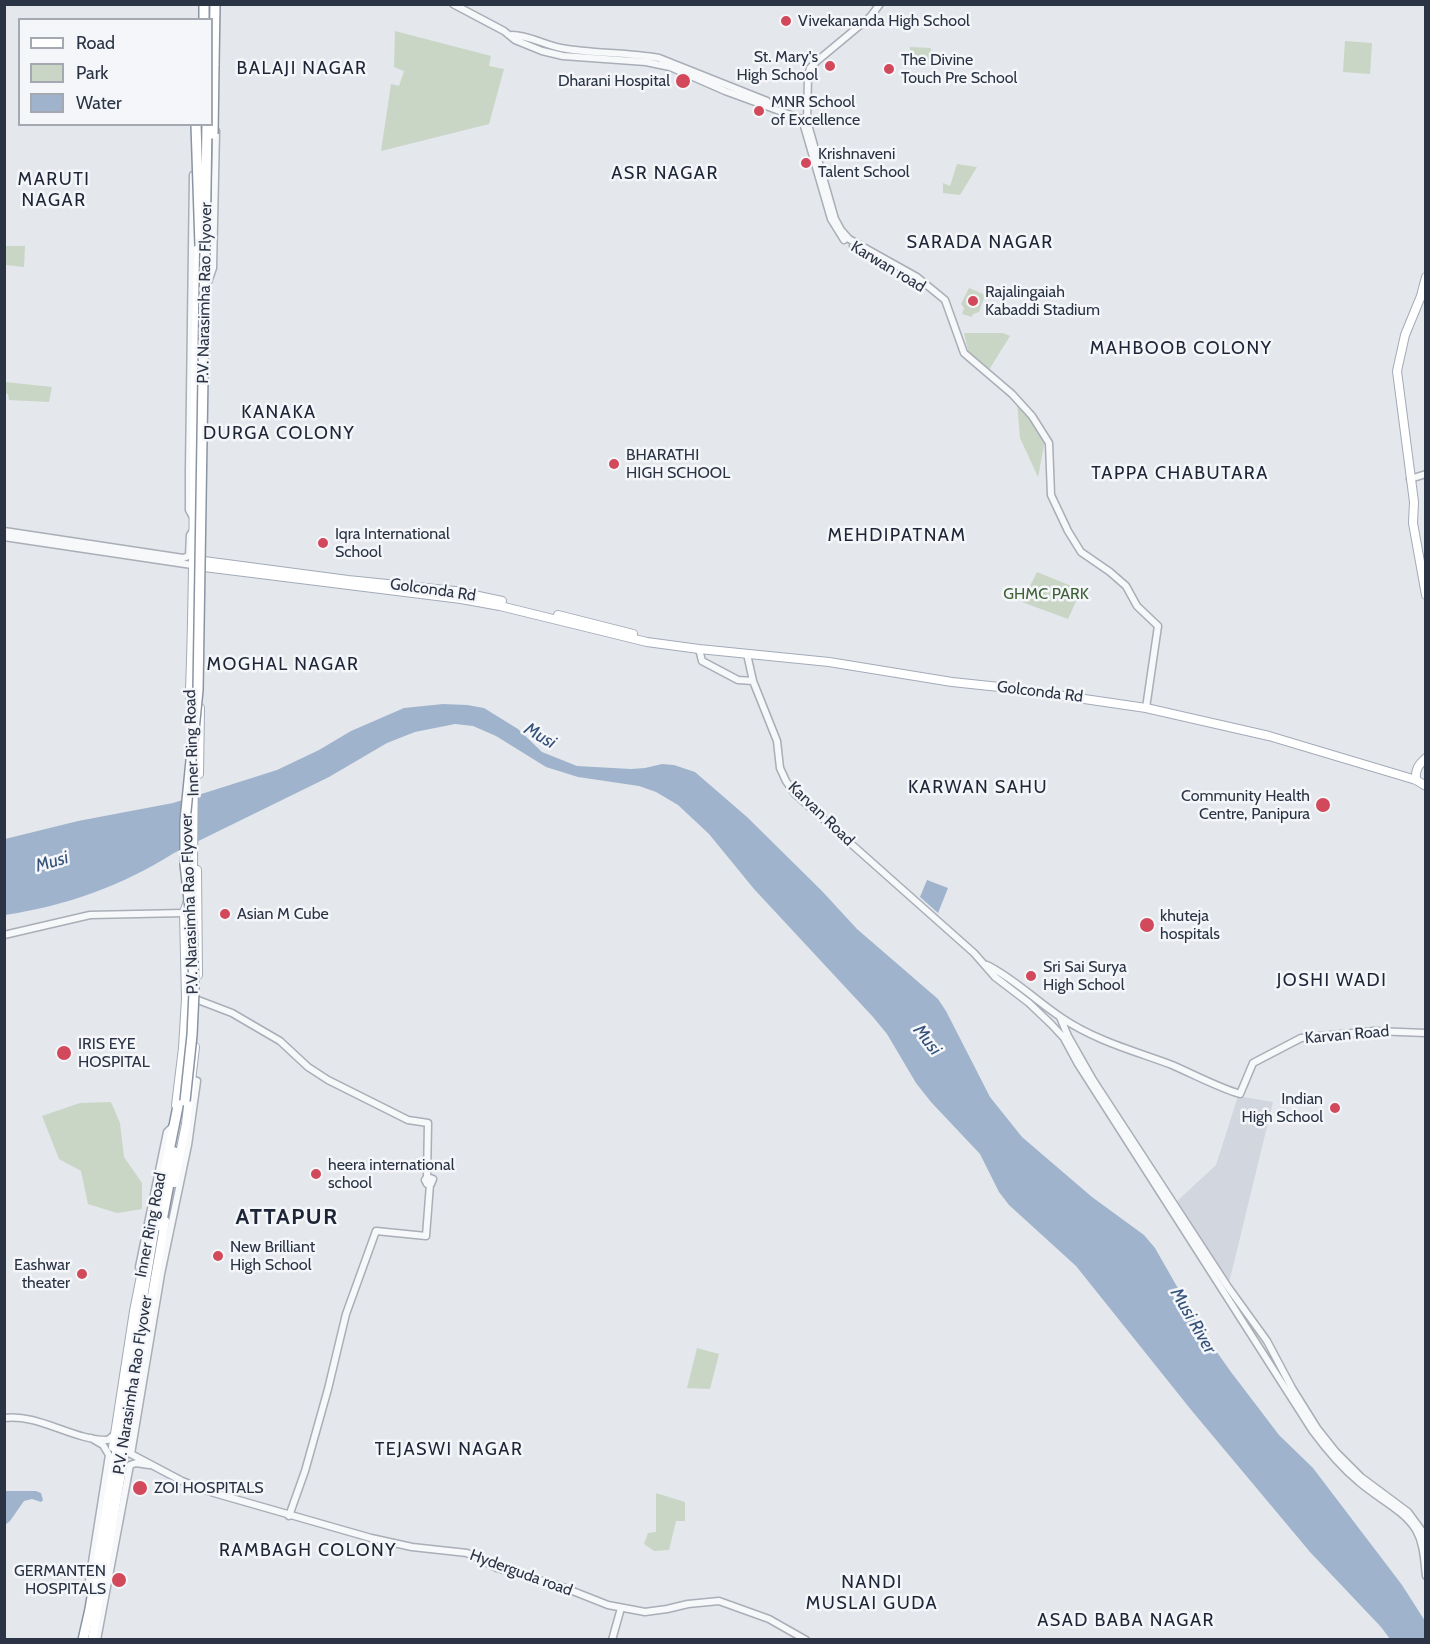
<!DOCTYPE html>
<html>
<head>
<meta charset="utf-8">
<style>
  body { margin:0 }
  #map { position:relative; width:1430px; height:1644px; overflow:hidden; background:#e4e7ec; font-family:Cabin,sans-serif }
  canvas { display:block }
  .frame { position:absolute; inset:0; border:6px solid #2b3445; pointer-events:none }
  .legend { position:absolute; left:18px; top:18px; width:195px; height:108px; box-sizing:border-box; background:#f4f6f9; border:2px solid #a4a8b1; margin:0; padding:8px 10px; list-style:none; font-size:18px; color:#2b3445 }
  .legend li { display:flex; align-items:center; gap:12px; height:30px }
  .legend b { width:30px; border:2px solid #a4a8b1 }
</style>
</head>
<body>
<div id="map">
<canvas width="1430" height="1644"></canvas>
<div class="frame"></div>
<ul class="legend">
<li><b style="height:8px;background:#fff"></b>Road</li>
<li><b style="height:16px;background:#c9d6c5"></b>Park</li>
<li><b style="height:16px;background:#9fb4cc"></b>Water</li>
</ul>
</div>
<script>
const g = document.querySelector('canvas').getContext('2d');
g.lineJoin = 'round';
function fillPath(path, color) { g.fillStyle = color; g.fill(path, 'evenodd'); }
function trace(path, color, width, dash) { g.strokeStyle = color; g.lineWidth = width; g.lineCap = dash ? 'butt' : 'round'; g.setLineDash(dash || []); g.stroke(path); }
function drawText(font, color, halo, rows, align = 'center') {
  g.font = font + ' Cabin,sans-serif'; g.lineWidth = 5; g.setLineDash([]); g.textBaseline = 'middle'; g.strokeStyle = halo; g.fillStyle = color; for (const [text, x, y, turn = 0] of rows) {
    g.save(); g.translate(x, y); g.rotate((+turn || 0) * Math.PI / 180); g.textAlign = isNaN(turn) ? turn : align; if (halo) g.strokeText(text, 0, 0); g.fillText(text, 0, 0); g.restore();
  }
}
const built = new Path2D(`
  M1238,1096L1273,1102L1228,1287L1175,1203L1216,1165Z`);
const green = new Path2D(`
  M395,31L491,56L489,66L504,69L489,124L381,151L391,84L399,86L404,71L394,67Z
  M1345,41L1372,43L1370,74L1343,72Z
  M910,47L931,48L930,60H910Z
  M957,164L977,167L960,195L943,193V183L950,186Z
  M4,246H25L24,267L5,265Z
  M969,288L985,295L979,312L973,314L972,317L962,314L964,308L961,304Z
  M964,333H1003L1010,336L987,373L970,359Z
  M5,382L52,387L49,402L9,400L8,394L5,393Z
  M1017,401L1046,435L1038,477L1020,438Z
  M1037,572L1081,590L1068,619L1022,602Z
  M111,1102L120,1123L124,1157L142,1183V1209L117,1213L88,1204L81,1171L59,1159L42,1116L80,1103Z
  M697,1348L719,1354L710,1389L687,1388Z
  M656,1493L685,1502V1521H676L669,1550L654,1551L644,1544L648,1533L656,1532Z`);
const water = new Path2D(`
  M443,704L467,705L484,708L518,729L542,752L577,766L631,769L645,768L662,764L674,765L695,772L747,817L822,891L857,929L938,999L946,1011L990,1097L1022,1137L1092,1197L1144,1235L1155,1248L1204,1334L1231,1372L1279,1435L1313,1468L1402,1585L1425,1621V1639H1390L1381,1627L1310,1552L1192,1411L1076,1266L1009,1205L999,1192L980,1154L931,1102L916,1083L887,1034L873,1017L754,889L709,834L678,805L656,792L639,786L578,777L546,767L496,736L473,726L455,724L415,732L387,743L329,777L174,853C122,886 65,906 5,915V839L78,821L173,803L277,770L319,750L351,731L404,708Z
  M927,880L948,888L938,913L920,897Z
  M5,1491H36L41,1493L43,1500L41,1502L32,1499L24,1501L10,1521L5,1525Z`);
const minor = new Path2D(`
  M453,4L504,31L515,40L542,51L563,56L646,62L670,67L725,91L807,121
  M880,4L870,17L817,61L810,68L808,76L807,121L835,219L841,230L849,239L917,277L945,300L964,353L1012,394L1032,416L1049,443L1051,495L1068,531L1081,552L1110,572L1126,586L1137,606L1158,626L1146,708
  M512,35C528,35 545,45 561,48C593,54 626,52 659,58L767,101L770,106
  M802,119L831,219L844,240
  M853,246L885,264
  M207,285L213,268L216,131
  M1410,479L1426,474
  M193,517L189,510V470L193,175
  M4,531L183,558L189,556L190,535L193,531
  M4,537L192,565
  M699,649L702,661L738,680L753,681L777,741L780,768L786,781L795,794L974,953L995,977L1029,1003L1051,1024L1064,1038L1078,1064L1312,1430C1326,1449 1341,1467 1359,1482C1377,1498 1404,1510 1416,1530C1424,1544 1424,1560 1426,1576
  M747,654L753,681
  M4,935L90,915L184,913
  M987,965C1015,979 1036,1001 1062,1018C1096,1041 1135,1051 1172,1065C1195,1075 1217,1087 1240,1094L1253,1063L1301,1038L1374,1031L1426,1033
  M192,999L198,1000L232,1013L280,1041L308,1067L328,1080L408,1120L428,1123L427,1177L425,1180L427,1184H431L433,1179L427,1177
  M1060,1017L1068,1036L1093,1080L1228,1287L1267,1341L1292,1388L1317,1428L1336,1452L1361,1477L1408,1512L1422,1531L1425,1542
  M192,1080L197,1081L188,1145L161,1274L131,1454L182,1481L214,1493L371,1538L412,1547L467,1553L497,1568L560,1586L608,1605L645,1612L667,1609L688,1604L719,1601L769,1619L806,1640
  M139,1267L167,1132L171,1128
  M4,1418C38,1413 74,1441 108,1440L115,1434
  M91,1438L103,1445L109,1455L89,1581L92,1582
  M289,1516L305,1471L328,1389L346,1314L376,1231L426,1236L430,1184
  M97,1640L130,1465L136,1463L149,1465
  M612,1640L621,1608`);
const major = new Path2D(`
  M1426,277L1421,296L1405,335L1397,371L1414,502L1413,523L1426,595
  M204,561L348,580L455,591L502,601
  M204,567L461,599L500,606L647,642L699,649L829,662L952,682L1009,688L1146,708L1269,736L1416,780L1426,786
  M558,615L633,634
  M192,723L190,689C196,539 192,389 199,240
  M199,774L200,708
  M1416,780C1415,770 1418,765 1426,758
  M197,870L198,975
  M176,1105L183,1048L186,999L184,913L191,891L193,865L194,762
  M174,1183L186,1124L195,1047
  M113,1447L134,1311L144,1261
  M92,1640L165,1221`);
const highway = new Path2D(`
  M204,20V4
  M214,65L215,4
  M161,1226L175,1152
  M83,1640L90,1609L158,1206L179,1101`);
const highwayBridge = new Path2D(`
  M196,124L200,246
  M213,134L214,65
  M185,1101L192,1035L194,992L192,927L185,864V821L198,690L207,124`);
const markers = [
  [786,21,6,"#d1495b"],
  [830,66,6,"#d1495b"],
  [889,69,6,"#d1495b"],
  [683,81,8,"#d1495b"],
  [759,111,6,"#d1495b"],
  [806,163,6,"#d1495b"],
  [973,301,6,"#d1495b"],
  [614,464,6,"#d1495b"],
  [323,543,6,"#d1495b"],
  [1323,805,8,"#d1495b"],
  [225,914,6,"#d1495b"],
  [1147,925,8,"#d1495b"],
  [1031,976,6,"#d1495b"],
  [64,1053,8,"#d1495b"],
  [1335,1108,6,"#d1495b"],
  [316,1174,6,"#d1495b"],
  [218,1256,6,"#d1495b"],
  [82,1274,6,"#d1495b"],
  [140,1488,8,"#d1495b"],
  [119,1580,8,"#d1495b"]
];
const poiNames = [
  ["Vivekananda High School",798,21],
  ["St. Mary's",818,57,"right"],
  ["High School",818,75,"right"],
  ["The Divine",901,60],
  ["Touch Pre School",901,78],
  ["Dharani Hospital",670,81,"right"],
  ["MNR School",771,102],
  ["of Excellence",771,120],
  ["Krishnaveni",818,154],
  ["Talent School",818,172],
  ["Rajalingaiah",985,292],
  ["Kabaddi Stadium",985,310],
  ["BHARATHI",626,455],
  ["HIGH SCHOOL",626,473],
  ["Iqra International",335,534],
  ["School",335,552],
  ["Community Health",1310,796,"right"],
  ["Centre, Panipura",1310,814,"right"],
  ["Asian M Cube",237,914],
  ["khuteja",1160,916],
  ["hospitals",1160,934],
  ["Sri Sai Surya",1043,967],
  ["High School",1043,985],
  ["IRIS EYE",78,1044],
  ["HOSPITAL",78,1062],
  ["Indian",1323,1099,"right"],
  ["High School",1323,1117,"right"],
  ["heera international",328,1165],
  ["school",328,1183],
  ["New Brilliant",230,1247],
  ["High School",230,1265],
  ["Eashwar",70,1265,"right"],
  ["theater",70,1283,"right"],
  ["ZOI HOSPITALS",154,1488],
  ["GERMANTEN",106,1571,"right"],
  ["HOSPITALS",106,1589,"right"]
];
const streetNames = [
  ["Karwan road",888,267,31],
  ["P.V. Narasimha Rao Flyover",205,293,-89],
  ["Golconda Rd",433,590,8],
  ["Golconda Rd",1040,692,7],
  ["Inner Ring Road",192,743,-92],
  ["Karvan Road",821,814,44],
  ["P.V. Narasimha Rao Flyover",190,904,-92],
  ["Karvan Road",1347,1035,-5],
  ["Inner Ring Road",151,1225,-79],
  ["P.V. Narasimha Rao Flyover",133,1385,-81],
  ["Hyderguda road",521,1573,20]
];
const parkNames = [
  ["GHMC PARK",1046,594]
];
const neighbourhoodNames = [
  ["BALAJI NAGAR",302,69],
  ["ASR NAGAR",665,174],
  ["MARUTI",54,180],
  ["NAGAR",54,201],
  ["SARADA NAGAR",980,243],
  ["MAHBOOB COLONY",1181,349],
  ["KANAKA",279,413],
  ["DURGA COLONY",279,434],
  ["TAPPA CHABUTARA",1180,474],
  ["MEHDIPATNAM",897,536],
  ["MOGHAL NAGAR",283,665],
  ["KARWAN SAHU",978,788],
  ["JOSHI WADI",1332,981],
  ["TEJASWI NAGAR",449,1450],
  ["RAMBAGH COLONY",308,1551],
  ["NANDI",872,1583],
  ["MUSLAI GUDA",872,1604],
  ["ASAD BABA NAGAR",1126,1621]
];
const waterNames = [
  ["Musi",540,736,31],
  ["Musi",52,862,-16],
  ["Musi",927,1040,52],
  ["Musi River",1193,1321,60]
];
const districtNames = [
  ["ATTAPUR",287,1218]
];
fillPath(built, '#d2d6de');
fillPath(green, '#c9d6c5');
fillPath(water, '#9fb4cc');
trace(minor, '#a9aeb7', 9);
trace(major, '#a3abb8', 10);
trace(highway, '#8b94a3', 12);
trace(minor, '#f7f8fa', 6);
trace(major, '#fff', 8);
trace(highway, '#fff', 9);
trace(highwayBridge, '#8b94a3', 12, []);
trace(highwayBridge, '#fff', 9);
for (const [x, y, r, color] of markers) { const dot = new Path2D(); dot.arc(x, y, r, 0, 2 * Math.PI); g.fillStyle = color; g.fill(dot); trace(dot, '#f4f6f9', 2); }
drawText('16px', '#2b3445', '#f4f6f9', poiNames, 'left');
drawText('16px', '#2b3445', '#f4f6f9', streetNames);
drawText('16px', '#3f6138', '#f4f6f9', parkNames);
g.letterSpacing = '1.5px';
drawText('18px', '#1d2536', '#f4f6f9', neighbourhoodNames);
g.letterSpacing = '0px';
drawText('italic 18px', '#34527a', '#f4f6f9', waterNames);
g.letterSpacing = '1.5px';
drawText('bold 22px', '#1d2536', '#f4f6f9', districtNames);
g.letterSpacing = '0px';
</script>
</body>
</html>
